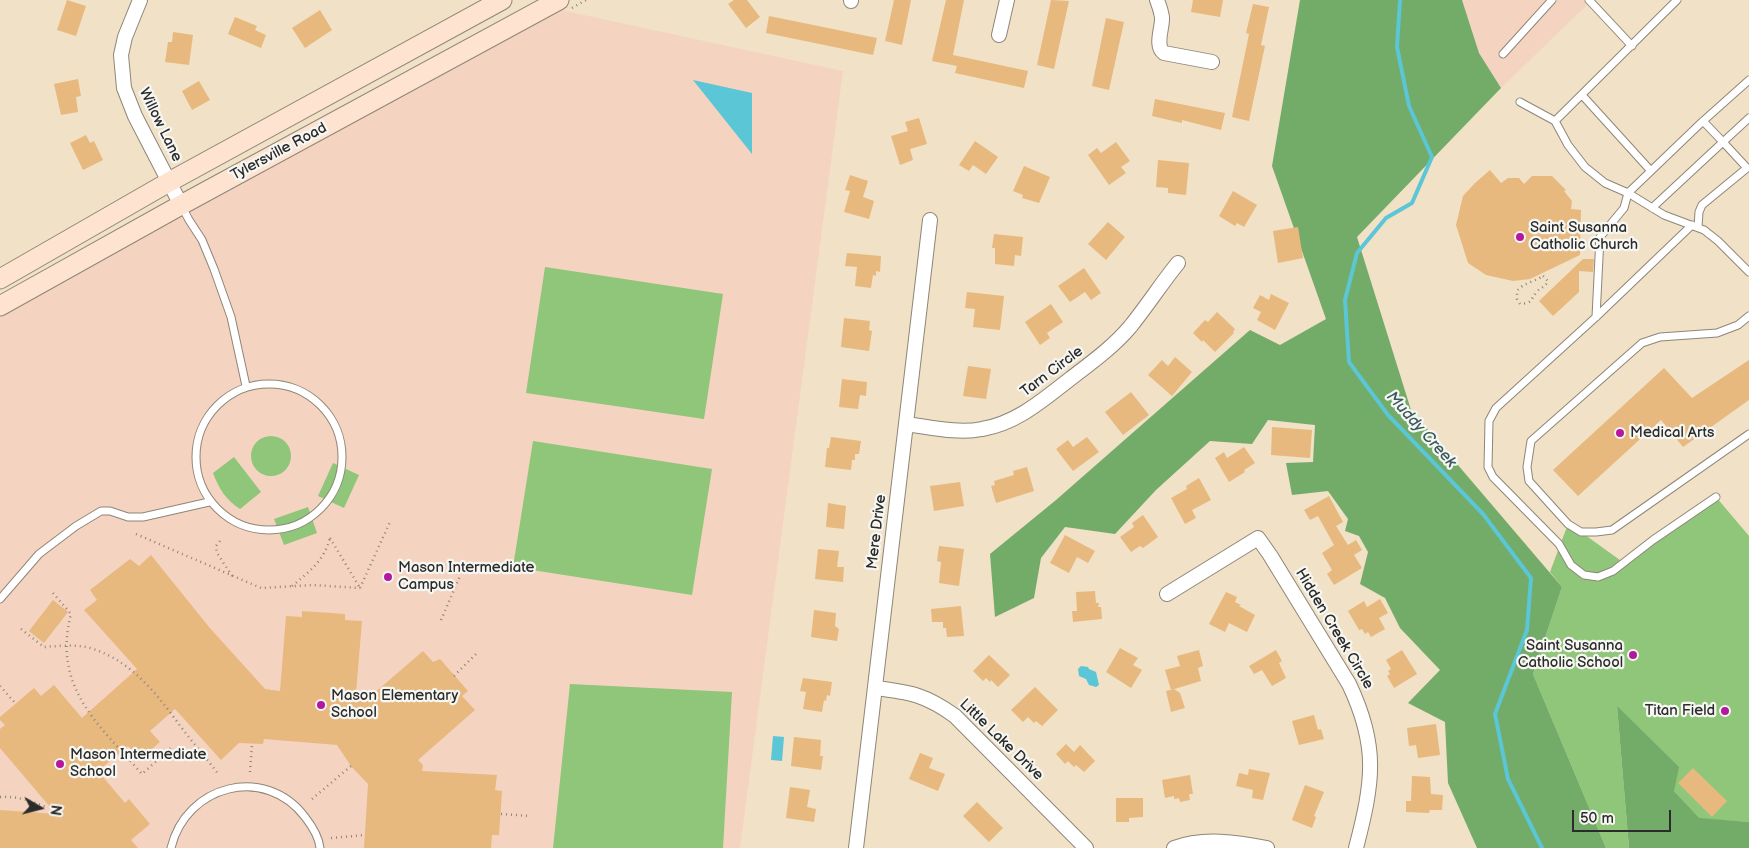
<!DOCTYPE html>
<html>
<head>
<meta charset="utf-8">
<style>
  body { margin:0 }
  #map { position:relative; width:1749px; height:848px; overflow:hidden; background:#f1e1c6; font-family:"Balsamiq Sans",sans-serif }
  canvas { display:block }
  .north { position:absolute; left:15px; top:783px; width:50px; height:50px; -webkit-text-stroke:4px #f6f6f2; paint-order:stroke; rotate:98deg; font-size:14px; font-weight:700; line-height:20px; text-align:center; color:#2b2b2b }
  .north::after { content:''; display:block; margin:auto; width:18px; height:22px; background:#2b2b2b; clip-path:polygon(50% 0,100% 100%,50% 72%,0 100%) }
  .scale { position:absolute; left:1572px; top:810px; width:99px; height:22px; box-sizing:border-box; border:2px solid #2b2b2b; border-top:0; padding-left:6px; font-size:15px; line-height:18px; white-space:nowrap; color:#2b2b2b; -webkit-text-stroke:4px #f6f6f2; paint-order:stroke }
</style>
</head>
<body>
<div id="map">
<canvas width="1749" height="848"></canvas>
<div class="north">N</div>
<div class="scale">50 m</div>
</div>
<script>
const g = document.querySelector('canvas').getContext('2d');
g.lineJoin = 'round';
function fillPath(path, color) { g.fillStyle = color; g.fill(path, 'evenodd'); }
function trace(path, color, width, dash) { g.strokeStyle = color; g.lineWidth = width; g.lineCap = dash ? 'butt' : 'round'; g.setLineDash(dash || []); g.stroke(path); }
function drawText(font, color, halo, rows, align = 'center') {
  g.font = font + ' "Balsamiq Sans",sans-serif'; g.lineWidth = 4.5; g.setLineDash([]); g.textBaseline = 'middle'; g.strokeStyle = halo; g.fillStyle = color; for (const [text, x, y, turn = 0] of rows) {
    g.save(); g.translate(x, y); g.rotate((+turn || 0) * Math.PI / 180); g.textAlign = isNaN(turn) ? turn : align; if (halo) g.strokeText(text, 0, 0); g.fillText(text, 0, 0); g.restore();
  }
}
const built = new Path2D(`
  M1462,0H1592L1501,88L1479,53Z
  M547,7L843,71L740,848H0V306Z`);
const green = new Path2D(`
  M545,267L723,294L704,419L526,393Z
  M251 456a20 20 0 1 1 40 0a20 20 0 1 1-40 0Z
  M533,441L712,469L692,595L513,567Z
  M234,457L261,492L240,509C226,500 219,489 213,473Z
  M333,463L359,475L344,508L318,496Z
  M1716,497L1749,536V822L1699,819L1674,791L1617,706L1629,848H1606L1533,674L1562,587L1550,572L1568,524L1581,532L1624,563Z
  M308,507L317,533L284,545L274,519Z
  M570,684L732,692L723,848H553Z`);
const forest = new Path2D(`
  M1300,0H1462L1479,53L1501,88L1357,237L1411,410L1562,587L1533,674L1606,848H1477L1448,783L1445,722L1408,703L1440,670L1400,628L1385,598L1360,584L1368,552L1359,536L1345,531L1348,519L1328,491L1292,495L1286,463L1313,462L1315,425L1268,420L1252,444L1210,441L1156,490L1115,534L1065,527L1041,558L1034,598L995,617L990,554L1056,500L1250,330L1280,345L1326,319L1272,166Z
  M1617,706L1679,767L1674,791L1699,818L1749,822V848H1629Z`);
const water = new Path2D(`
  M693,80L752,93V154Z
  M1081,666L1088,667L1089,669L1096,672L1099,685L1096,687L1089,685L1086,679L1079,676L1078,669Z
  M773,736L784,737L782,761L771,760Z`);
const stream = new Path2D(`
  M1400,0L1397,47L1409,106L1432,157L1412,203L1386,218L1357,253L1345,300L1349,362L1388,415L1483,514L1531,578L1527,630L1495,714L1508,779L1542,848`);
const building = new Path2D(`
  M67,0L86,6L76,36L57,30Z
  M734,0H747L760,17L746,28L728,4Z
  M894,0H911L902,45L885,41Z
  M946,0H964L953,55L1028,71L1024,88L955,73L957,66L932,61Z
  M1051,0L1069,1L1054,69L1037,65Z
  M1193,0H1223L1220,17L1191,12Z
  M1253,4L1269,7L1261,45L1265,46L1249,121L1232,117L1249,34L1246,33Z
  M320,10L332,30L305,48L292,28Z
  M769,16L877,38L873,55L766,33Z
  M235,17L257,26L255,30L266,35L261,48L228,34Z
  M1106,18L1124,22L1109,90L1092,86Z
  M173,32L193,35L189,65L165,62L168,42H172Z
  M78,79L81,96L76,97L78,112L61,115L54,84Z
  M199,81L210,100L192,110L182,91Z
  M1155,99L1225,113L1221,130L1182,120V123L1152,116Z
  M919,118L927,144L910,149L913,160L900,165L891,136L908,131L905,122Z
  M86,135L90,143L94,141L103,160L83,170L70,143Z
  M975,141L998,157L986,174L973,165L969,171L959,165Z
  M1116,142L1130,161L1121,167L1126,173L1109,185L1088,155L1097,148L1101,153Z
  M1158,160L1189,163L1186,195L1168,193V188L1156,187Z
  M1024,166L1050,177L1039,203L1022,198L1023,195L1013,191Z
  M1490,170L1501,183L1508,178H1519L1524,184L1532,176H1552L1566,190L1564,191L1572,201L1571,209L1581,210L1580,255L1530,279L1513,281L1486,275L1468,263L1456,225L1463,196L1475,183Z
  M850,175L868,181L863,197L874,201L869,219L844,212L850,191L845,190Z
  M1233,191L1257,205L1244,227L1237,223L1235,226L1219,216Z
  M1108,222L1125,237L1106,260L1088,244Z
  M1298,227L1303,258L1278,263L1273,231Z
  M994,234L1023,237L1021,256L1015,255L1014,266L995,264V248H992Z
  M847,253L881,256L880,272L876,271V276L873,275L871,288L855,286L857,267L845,266Z
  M1583,259H1594L1593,272L1579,271V292L1553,316L1539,301Z
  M1084,268L1101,293L1091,300L1085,292L1070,302L1058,286Z
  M967,292L1004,296L1000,330L973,327L975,309L965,308Z
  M1271,294L1289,303L1275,330L1257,320L1261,312L1253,308L1260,295L1269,300Z
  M1051,304L1063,322L1047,333L1050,338L1040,345L1025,322Z
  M1217,312L1235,329L1233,332L1234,333L1215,352L1203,340L1202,342L1193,333L1205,320L1208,322Z
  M844,318L870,321L869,330L872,331L869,351L841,347Z
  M1175,357L1192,372L1172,396L1148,375L1162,360L1168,366Z
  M1749,360V400L1683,447L1661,420L1578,496L1553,470L1664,368L1692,398Z
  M968,366L991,369L986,399L963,396Z
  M842,379L867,382L866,396L860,395L858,409L839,407Z
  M1131,392L1149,415L1123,435L1105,412Z
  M1272,427L1312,430L1310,458L1271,455Z
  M831,437L861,441L859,454H855V460H852L851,470L825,467L827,448H829Z
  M1087,437L1099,452L1073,471L1056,449L1068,440L1073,447Z
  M1244,447L1255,463L1244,470L1245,472L1229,482L1215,458L1224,452L1227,458Z
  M1027,467L1034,491L996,503L991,486L995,485L994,481L1014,475L1013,471Z
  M1199,478L1211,500L1192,510L1196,518L1185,524L1171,498L1187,489L1186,486Z
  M960,482L964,506L934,511L930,486Z
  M1329,496L1343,522L1336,526L1348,545L1356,540L1362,550L1354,555L1362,568L1334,585L1327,574L1332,570L1322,553L1334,545L1318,516L1310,520L1304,510Z
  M828,503L846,506L844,529L826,527Z
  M1143,515L1158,537L1143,548L1140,546L1131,552L1120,537L1134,527L1132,523Z
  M1065,535L1095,551L1088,563L1077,557L1069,573L1050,563Z
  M939,546L964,549L959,586L939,583L941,562L937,561Z
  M818,549L839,551L837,567H844L843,582L815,579Z
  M151,555L209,627L265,689L280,691L286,616L302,617V611L345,614V620L362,621L356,693L372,695L423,651L433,662L440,659L468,691L462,696L475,710L418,760L423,765L422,771L497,775L495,790L502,791L499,835H492L491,848H364L368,784L351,766L337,745L264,739L263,744L239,743L221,760L175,709L150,731L160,742L140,759L128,746L98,771L125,803L129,799L150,824L131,840L138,848H0V810L56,814L0,748V729L5,725L0,720V717L34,688L41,696L54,685L82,718L137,669L84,610L97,600L90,590L130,559L139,566Z
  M1095,591L1096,603H1099L1098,607H1101L1102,619L1073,622L1072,611H1077L1076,592Z
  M1226,592L1237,597L1235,602L1241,605L1239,606L1255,615L1247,632L1229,623L1225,632L1209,624Z
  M1380,599L1388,613L1379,618L1385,629L1371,637L1368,632L1365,634L1362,629L1359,630L1348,611L1364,601L1367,607Z
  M53,600L68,612L44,643L29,631Z
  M961,606L964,636L947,637L946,628H943V622H932L931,609Z
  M814,610L836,613L835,626L839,629L837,641L811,637Z
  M1120,648L1138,658L1133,665L1142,670L1131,688L1106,672Z
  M1199,650L1203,666L1198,668L1201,681L1171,690L1165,670L1180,666L1177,656Z
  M1276,650L1282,661L1279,663L1286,678L1272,686L1262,670L1254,674L1249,666Z
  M1402,650L1417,674L1394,688L1387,676L1390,674L1388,671L1391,669L1386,660Z
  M989,655L1010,675L998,687L991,680L990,682L986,678L983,681L973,671Z
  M803,678L832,682L830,696L827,695L826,701L824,700L822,712L803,709L806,692L800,691Z
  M1035,687L1058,710L1042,726L1036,721L1034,723L1028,717L1023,722L1011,710Z
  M1174,689L1180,693L1185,708L1171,712L1166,691Z
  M1314,715L1318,730L1321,729L1324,739L1299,745L1292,721Z
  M1436,724L1440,755L1418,758L1416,745L1409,746L1407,728Z
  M794,737L821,740L820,756H823L821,770L791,766Z
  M1066,744L1074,752L1080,745L1095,761L1084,772L1076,765L1074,767L1068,761L1065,764L1056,754Z
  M920,753L933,758L929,768L945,774L938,791L909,779Z
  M1693,768L1727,801L1712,817L1678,783Z
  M1249,769L1270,773L1263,800L1252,798L1253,790L1236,786L1239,773L1248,775Z
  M1190,775L1193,794H1189L1190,800L1180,802L1179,798L1174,799V796L1165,798L1162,780Z
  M1412,776L1430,777L1431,794L1443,795L1442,810H1430L1429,813L1406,812V801H1411Z
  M1305,785L1324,792L1314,816L1316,817L1312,828L1292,820Z
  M790,787L810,790L807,807L816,809L814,822L786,818Z
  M1116,798H1143V817L1129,818V822H1116Z
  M977,802L1003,828L989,842L963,816Z`);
const path = new Path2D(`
  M572,8L586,0
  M1543,276L1548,281C1545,288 1540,287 1536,293C1530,300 1533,303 1520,304L1517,299V291C1523,283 1534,282 1543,276Z
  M136,534L261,588L313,585L360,588
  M330,538L360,588
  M220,541L216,546L217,553L232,576
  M292,586C309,572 324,561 330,538
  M360,588L390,522
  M53,593L71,614C52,687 98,724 142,774L171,748
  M441,620L460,576
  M21,629L44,647C59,646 75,644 90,648C131,660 157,694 181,727C193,743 207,759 219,775
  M454,676L476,654
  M0,686L16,704
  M250,772L252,744
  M0,797C18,796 32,801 48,808
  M312,799L351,766
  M501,814L530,816
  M331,838L365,835`);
const lane = new Path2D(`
  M1589,0L1632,46
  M1503,54L1552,0
  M1582,95L1651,171
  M1520,102L1555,121L1568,145L1585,167L1605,183L1628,193L1664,215L1704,230L1718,241L1749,272
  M1555,121L1677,0
  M181,205L189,220L202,240L214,269L231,317L246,386
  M1652,208L1723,142L1703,121
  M1692,225L1596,317L1496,408L1489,421L1488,467L1493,477L1559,544L1571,565L1584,575L1598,577L1613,571L1653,540L1716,497
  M1698,227L1699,212L1702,205L1747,168L1723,142L1749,118
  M1749,316L1738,325L1717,333L1660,337L1642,343L1531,441L1527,467L1529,481L1568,524L1581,532H1596L1612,530L1749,434
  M1596,317L1600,237L1624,208L1628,193L1702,122L1749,80
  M196 457a73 73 0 1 1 146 0a73 73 0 1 1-146 0Z
  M0,599L39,554L76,526L101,511H110L128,517H143L209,502
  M171,848C186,785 265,764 305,817C312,826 319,837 320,848`);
const street = new Path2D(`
  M140,0L125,37L121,55L124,88L135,116L181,205
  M1157,0C1159,5 1161,11 1162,17C1163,27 1154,46 1164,53L1212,62
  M851,1V0
  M999,35L1007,0
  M906,424C930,427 958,434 982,429C1017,423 1043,400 1070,379C1091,363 1113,347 1130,327C1147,306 1161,284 1178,263
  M1167,594L1258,538L1270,555L1349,684C1379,747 1373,782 1356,848
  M875,688C910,692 926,695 955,716L1086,848
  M856,848L930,220
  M1174,848C1203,837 1237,842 1267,848`);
const secondary = new Path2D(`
  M0,279L169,182L502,0
  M0,306L181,205L559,0`);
const markers = [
  [1520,237,5,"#b5179e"],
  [1620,433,5,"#b5179e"],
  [388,577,5,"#b5179e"],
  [1633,655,5,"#b5179e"],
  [321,705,5,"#b5179e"],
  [1725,711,5,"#b5179e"],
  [60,764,5,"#b5179e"]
];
const streetNames = [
  ["Willow Lane",160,125,64],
  ["Tylersville Road",279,152,-28],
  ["Tarn Circle",1052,372,-37],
  ["Mere Drive",877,532,-83],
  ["Hidden Creek Circle",1334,629,59],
  ["Little Lake Drive",1001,740,44]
];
const poiNames = [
  ["Saint Susanna",1530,228],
  ["Catholic Church",1530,245],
  ["Medical Arts",1630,433],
  ["Mason Intermediate",398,568],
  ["Campus",398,585],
  ["Saint Susanna",1623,646,"right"],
  ["Catholic School",1623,663,"right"],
  ["Mason Elementary",331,696],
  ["School",331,713],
  ["Titan Field",1715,711,"right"],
  ["Mason Intermediate",70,755],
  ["School",70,772]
];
const waterNames = [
  ["Muddy Creek",1421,430,48]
];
fillPath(built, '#f5d3c1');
fillPath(green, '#8fc679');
fillPath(forest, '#73ab69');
fillPath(water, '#5bc6d6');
trace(stream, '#5bc6d6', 4);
fillPath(building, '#e7b97f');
trace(lane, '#8e8678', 9);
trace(street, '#8e8678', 16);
trace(secondary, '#8e8678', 21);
trace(path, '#8e8678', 2.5, [1, 4]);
trace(lane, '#fff', 7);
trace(street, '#fff', 14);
trace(secondary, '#fee3d1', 19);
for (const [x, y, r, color] of markers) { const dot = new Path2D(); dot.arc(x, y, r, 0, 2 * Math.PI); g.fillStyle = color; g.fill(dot); trace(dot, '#f6f6f2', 2); }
drawText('15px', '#2b2b2b', '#f6f6f2', streetNames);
drawText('15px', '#2b2b2b', '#f6f6f2', poiNames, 'left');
drawText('italic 16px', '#395a5e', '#f6f6f2', waterNames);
</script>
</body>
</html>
